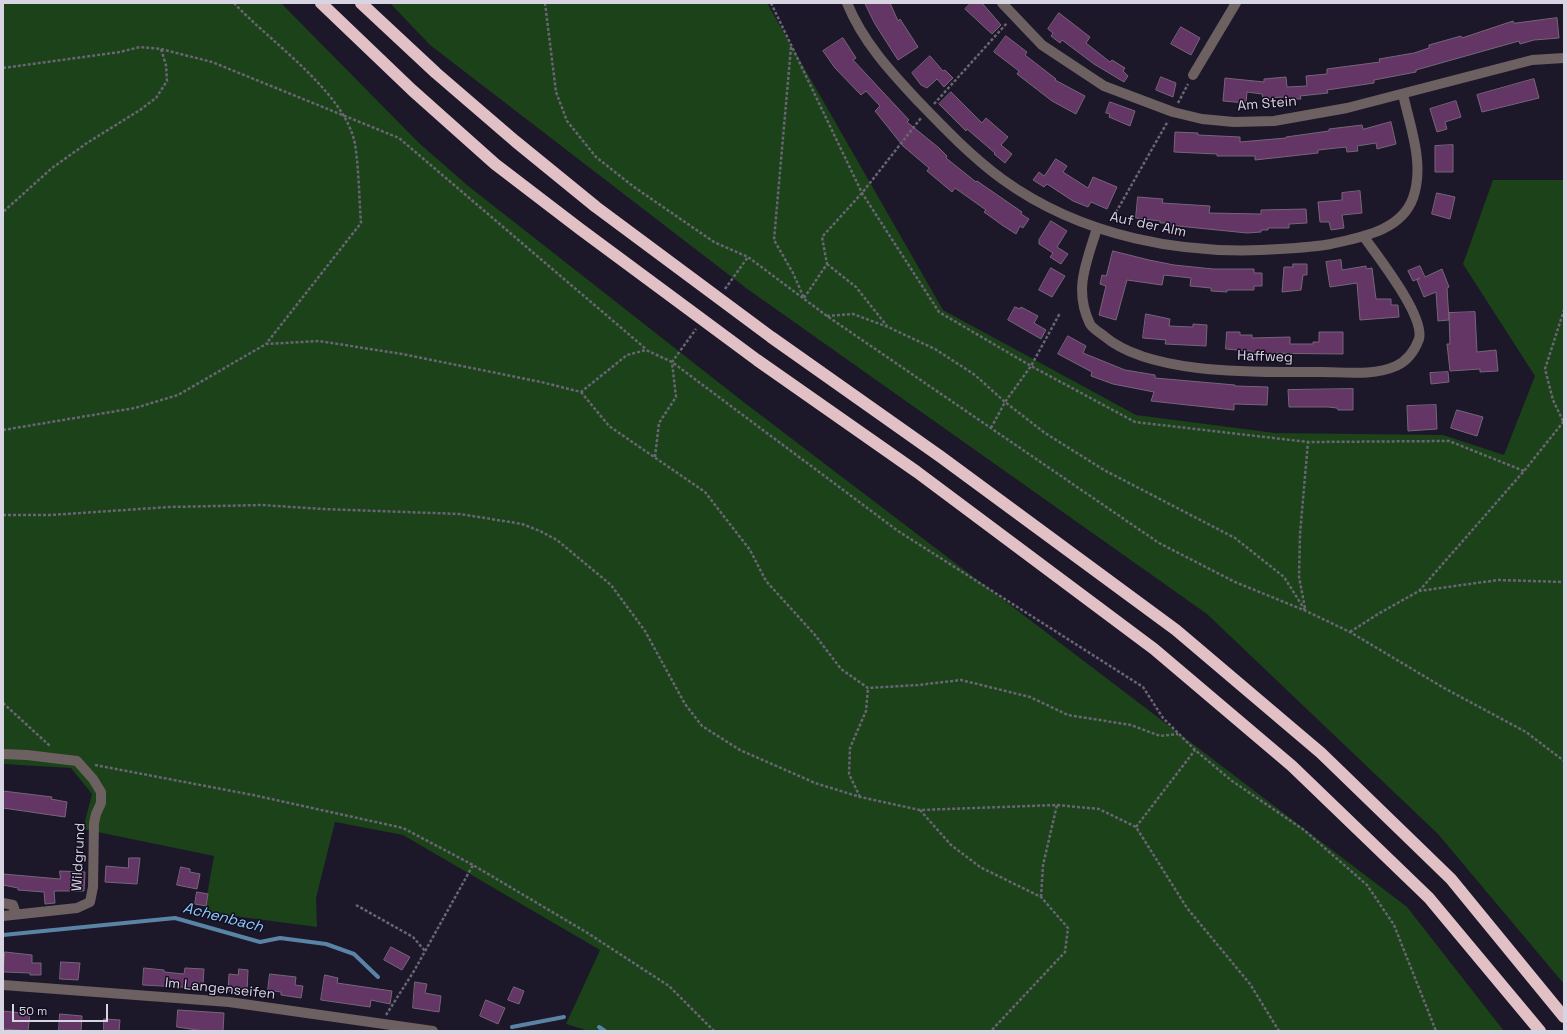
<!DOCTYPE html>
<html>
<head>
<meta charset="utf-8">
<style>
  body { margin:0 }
  #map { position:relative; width:1567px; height:1034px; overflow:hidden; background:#1d172a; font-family:"Space Grotesk",sans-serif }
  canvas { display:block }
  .frame { position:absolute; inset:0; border:4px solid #d8d5e2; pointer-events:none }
  .scale { position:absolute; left:12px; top:1004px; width:96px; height:18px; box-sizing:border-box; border:2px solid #d8d5e2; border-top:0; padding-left:5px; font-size:12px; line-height:14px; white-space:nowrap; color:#d8d5e2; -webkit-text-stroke:3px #140e20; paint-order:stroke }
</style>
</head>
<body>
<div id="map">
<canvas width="1567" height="1034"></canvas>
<div class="frame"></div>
<div class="scale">50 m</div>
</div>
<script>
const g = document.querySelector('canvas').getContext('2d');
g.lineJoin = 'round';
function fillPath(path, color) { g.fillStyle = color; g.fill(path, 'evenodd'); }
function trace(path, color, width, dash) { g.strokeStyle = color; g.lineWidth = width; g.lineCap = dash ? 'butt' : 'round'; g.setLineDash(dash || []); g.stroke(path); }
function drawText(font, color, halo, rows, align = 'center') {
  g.font = font + ' "Space Grotesk",sans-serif'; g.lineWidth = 3; g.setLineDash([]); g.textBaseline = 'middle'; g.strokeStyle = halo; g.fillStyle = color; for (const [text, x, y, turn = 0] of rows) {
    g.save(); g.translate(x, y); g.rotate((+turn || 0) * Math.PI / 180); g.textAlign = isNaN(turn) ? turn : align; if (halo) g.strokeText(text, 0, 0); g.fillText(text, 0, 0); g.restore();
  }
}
const green = new Path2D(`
  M3,3H281L419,143L467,185L741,400L1407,907L1504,1031H589L566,1024L600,950L403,835L335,822L316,898L317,927L204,912L214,856L83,829L92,794L71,768L3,764Z
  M390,3H767L943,310L1136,415L1275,433L1443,435L1504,455L1535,376L1463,264L1493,180H1564V984L1438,834L1207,614L746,288L430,45Z`);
const stream = new Path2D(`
  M3,935L175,918L260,942L280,938L326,944L354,954L378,977
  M512,1027L564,1017
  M599,1027L605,1031`);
const building = new Path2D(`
  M865,3H890L898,21L900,19L918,47L898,60L875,24Z
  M971,3H982L1001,25L992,34L965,9Z
  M1059,13L1090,37L1086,43L1110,62L1112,60L1125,68L1123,71L1128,76L1124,82L1094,64L1062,40L1060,43L1051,36L1053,33L1048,29Z
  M1557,18L1559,38L1534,40L1520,44L1519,41L1416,70V72L1374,80V83L1327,90L1328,93L1300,96L1301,99H1287V97L1263,98L1262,94L1247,92L1246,103L1223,101L1225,78L1264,82V79L1286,77L1287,87L1307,86L1306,76L1327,74V69L1380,62L1379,59L1414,53L1429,48V45L1461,36L1462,38L1513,21L1514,23Z
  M1181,27L1200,38L1191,55L1171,44Z
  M1006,36L1027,52L1025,55L1056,79L1055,80L1085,96L1076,114L1052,101L1017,74L1019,71L994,52Z
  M843,38L856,58L853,60L909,120L907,122L939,148L947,156L946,158L976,182L977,181L1022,212L1021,214L1029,219L1023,228L1020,226L1016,234L1002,225L984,212L986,210L955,188L952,192L927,171L929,168L903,146L875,111L880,106L866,91L861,95L835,68L823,51Z
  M930,56L943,71L945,70L953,78L944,87L937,79L927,88L921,85L912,73Z
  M1161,77L1176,83L1173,97L1156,90Z
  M1534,79L1539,98L1482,112L1477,95Z
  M951,92L982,123L986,118L1008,137L1001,145L1012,154L1005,163L994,154L995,153L967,129L966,131L939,104Z
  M1456,101L1461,117L1445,122L1447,129L1437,132L1430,109Z
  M1110,102L1135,111L1130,126L1109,117L1110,114L1106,113Z
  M1391,122L1396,144L1377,149L1376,143L1357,146L1358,151L1347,152L1346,147L1318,150V153L1255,160V156H1217V154L1174,152L1175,132L1198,133V135L1240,137V142L1286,138V137L1329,131V129L1362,125L1363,129Z
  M1453,145V172H1435V146Z
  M1056,159L1067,166L1063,172L1088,188L1093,177L1117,187L1107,209L1091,202L1088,207L1073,201L1047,184L1044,187L1033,180L1039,172L1044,176Z
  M1360,191L1362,213L1342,215L1344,228L1331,230L1329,222H1320L1318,202L1342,200V193Z
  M1437,193L1455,197L1450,219L1432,214Z
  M1138,197L1163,199L1162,203L1210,206L1209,213L1261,214V210L1306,209L1307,223L1289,224V228H1268V230H1261V232L1247,233L1168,225L1169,223H1160V221L1136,218Z
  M1051,221L1067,231L1057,247L1068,254L1061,264L1050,257L1053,253L1039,244V240Z
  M1113,251L1149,260L1174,265L1213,269H1254V273H1262V286H1254V290H1227V292L1211,291V288L1190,286L1191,278L1164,275L1162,285L1127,280L1116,320L1099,315L1106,286L1100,284L1102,275L1106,276Z
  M1341,260L1342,270L1366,266V269L1372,268L1376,299H1391V305H1398L1399,317L1360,320L1357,283L1330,287L1326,262Z
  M1293,264H1307V275H1303L1301,290L1282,292L1284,267H1293Z
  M1420,266L1425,277L1442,269L1449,287L1447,288L1449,320L1438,321L1436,292L1424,297L1417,280L1420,278L1413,281L1408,271Z
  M1051,268L1065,276L1052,297L1039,290Z
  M1015,307L1020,309L1021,307L1038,316L1034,323L1046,330L1041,339L1008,320Z
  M1475,312L1477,352L1496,350L1498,371L1480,372V369L1450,371L1447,344H1450L1449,313Z
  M1146,314L1170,319L1169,326L1193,327V324L1207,325L1206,346L1165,344L1166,340L1143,338Z
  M1227,332H1240V335H1252V338L1290,337V344H1313V342H1319V332H1343V354L1251,353V351L1226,349Z
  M1068,336L1086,346L1083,353L1125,370L1155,375V378L1235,385V386L1268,387L1267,405L1234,404V410L1151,401L1154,392L1113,384L1091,376L1092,372L1058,354Z
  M1448,372L1449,382L1431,384L1430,373Z
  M1353,389V410H1338L1337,408L1328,407H1289L1288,390Z
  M1436,405L1437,429L1408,431L1407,406Z
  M1457,410L1483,417L1477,436L1451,428Z
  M3,791L52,797L51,799L67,802L65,817L3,808Z
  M129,858H140L137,884L105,882L106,866L128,868Z
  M181,867L190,869V872L200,874L197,889L177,885Z
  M60,871L85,872L84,891H54L55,903L45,904L44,892L18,890V888L3,885V874L60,879Z
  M197,892L208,894L206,906L195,904Z
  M391,947L410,957L402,970L384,960Z
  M5,952L32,955V963H41V975H30V973L4,972Z
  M61,962L80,963L78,980L60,979Z
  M144,968L164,970V972L184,974L185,968L204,969L203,984L199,983L198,988L143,985Z
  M239,969L248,970L247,992L228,991L229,974L238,975Z
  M270,974L296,977L295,985L303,986L301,998L281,995V992L268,990Z
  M325,975L338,978L337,983L392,991L390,1004L371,1000L370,1007L321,1000Z
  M415,982L427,984L425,993L441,996L439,1012L413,1008Z
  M514,987L524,991L519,1004L508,1000Z
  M486,1000L505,1008L498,1024L480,1016Z
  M178,1010L224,1013L223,1031H204L177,1027Z
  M3,1011L30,1014L28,1031L3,1029Z
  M60,1014L82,1016L81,1031H59Z
  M104,1019L120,1020L119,1031H104Z`);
const path = new Path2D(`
  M234,3C270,42 345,92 355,144C359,170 359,197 361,223L266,344
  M545,3L556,92L567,121L596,157L634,187L714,242L748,257L827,316L1159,543L1235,582L1306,611L1350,632L1444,688L1526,732L1564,761
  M771,3L862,193L939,312L1031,366L1135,422L1308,442L1449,441L1524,471
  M791,47L774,240L793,273L804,298
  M161,49L212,62L399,138L646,349
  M3,68L120,52L140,47L161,49L166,65L167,81L156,98L140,110L87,143L52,168L3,212
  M1178,103L1188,84
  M934,104L1007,23
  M1111,221L1168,121
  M827,264L856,287L887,326
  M725,289L748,257
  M804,298L827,264L822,237L862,193L921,118
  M827,316L853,314L888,327L935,349L975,375L1005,402L1045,433L1104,470L1235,538L1284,577L1305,610
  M581,392L609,426L705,492L750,550L766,581L815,635L841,669L868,688L918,685L961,680L1030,697L1068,715L1131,725L1160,736L1178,734
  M1563,421L1553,400L1545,369L1564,310
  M991,428L1005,402L1031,366L1060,313
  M3,430L135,408L178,395L266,344L319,341L402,354L541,382L581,392L627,355L646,350L672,362L898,531L1143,687L1163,718L1195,750L1232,781L1304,830L1367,885L1394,925L1436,1031
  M655,457L659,423L676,397L672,362L696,329
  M3,515H51L169,507L262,505L323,509L460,514L522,524L540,531L557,540L611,585L645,631L685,704L702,726L740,750L815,783L860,797L920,810L1057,805L1099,809L1136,827L1187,908L1250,984L1279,1031
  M1419,591L1524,471L1564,421
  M1305,608L1299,577L1300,534L1308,442
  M1350,632L1378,614L1419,591L1498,580L1564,582
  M3,703L50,746
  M95,765L253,795L403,828L473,865L586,932L669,986L714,1031
  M860,797L849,774L850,748L866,711L868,688
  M920,810L951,845L980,867L1041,897L1068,928L1065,952L991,1031
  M1136,827L1195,750
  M1041,897L1043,865L1057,805
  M356,905L413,937L425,951
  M386,1015L414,971L473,865`);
const minor = new Path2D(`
  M847,3C863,42 890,71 918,101C945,129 971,156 1002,179C1082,237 1184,256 1280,249C1297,248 1314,247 1331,244C1361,237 1401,231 1413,198C1425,164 1410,127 1403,94
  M1002,3L1042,45L1104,86L1173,112L1202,119L1234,122L1274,121L1347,108L1532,60L1564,58
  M1193,75L1236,3
  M1097,228C1087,262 1073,289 1090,324C1093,329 1099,332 1104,336C1151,376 1261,372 1321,372C1344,372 1374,376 1396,366C1407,361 1415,350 1419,339C1425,316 1378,257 1364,237
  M3,754L27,755L77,761L93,779L101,792V803L96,814L94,823L93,887L90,902L77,908L3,916
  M3,903L13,905L16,914
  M3,985L229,1002L433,1031`);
const highway = new Path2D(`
  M321,3L412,90L495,164L580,229L757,360L917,472L1154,649L1292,766L1429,898L1540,1031
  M361,3L436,73L515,141L596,207L771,337L941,457L1176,630L1321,753L1451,879L1564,1017`);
const streetNames = [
  ["Am Stein",1267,104,-5],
  ["Auf der Alm",1148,225,12],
  ["Haffweg",1265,357,2],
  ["Wildgrund",79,857,-87],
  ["Im Langenseifen",220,989,6]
];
const waterNames = [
  ["Achenbach",223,918,14]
];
fillPath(green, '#1b4218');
trace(stream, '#5984a6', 4);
fillPath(building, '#633666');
trace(building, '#776578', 1);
trace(path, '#696575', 2.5, [3, 2]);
trace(minor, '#6c6061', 10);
trace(highway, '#e1c1c5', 12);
drawText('14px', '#d8d5e2', '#140e20', streetNames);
drawText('italic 15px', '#88ccfe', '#140e20', waterNames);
</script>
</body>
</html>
